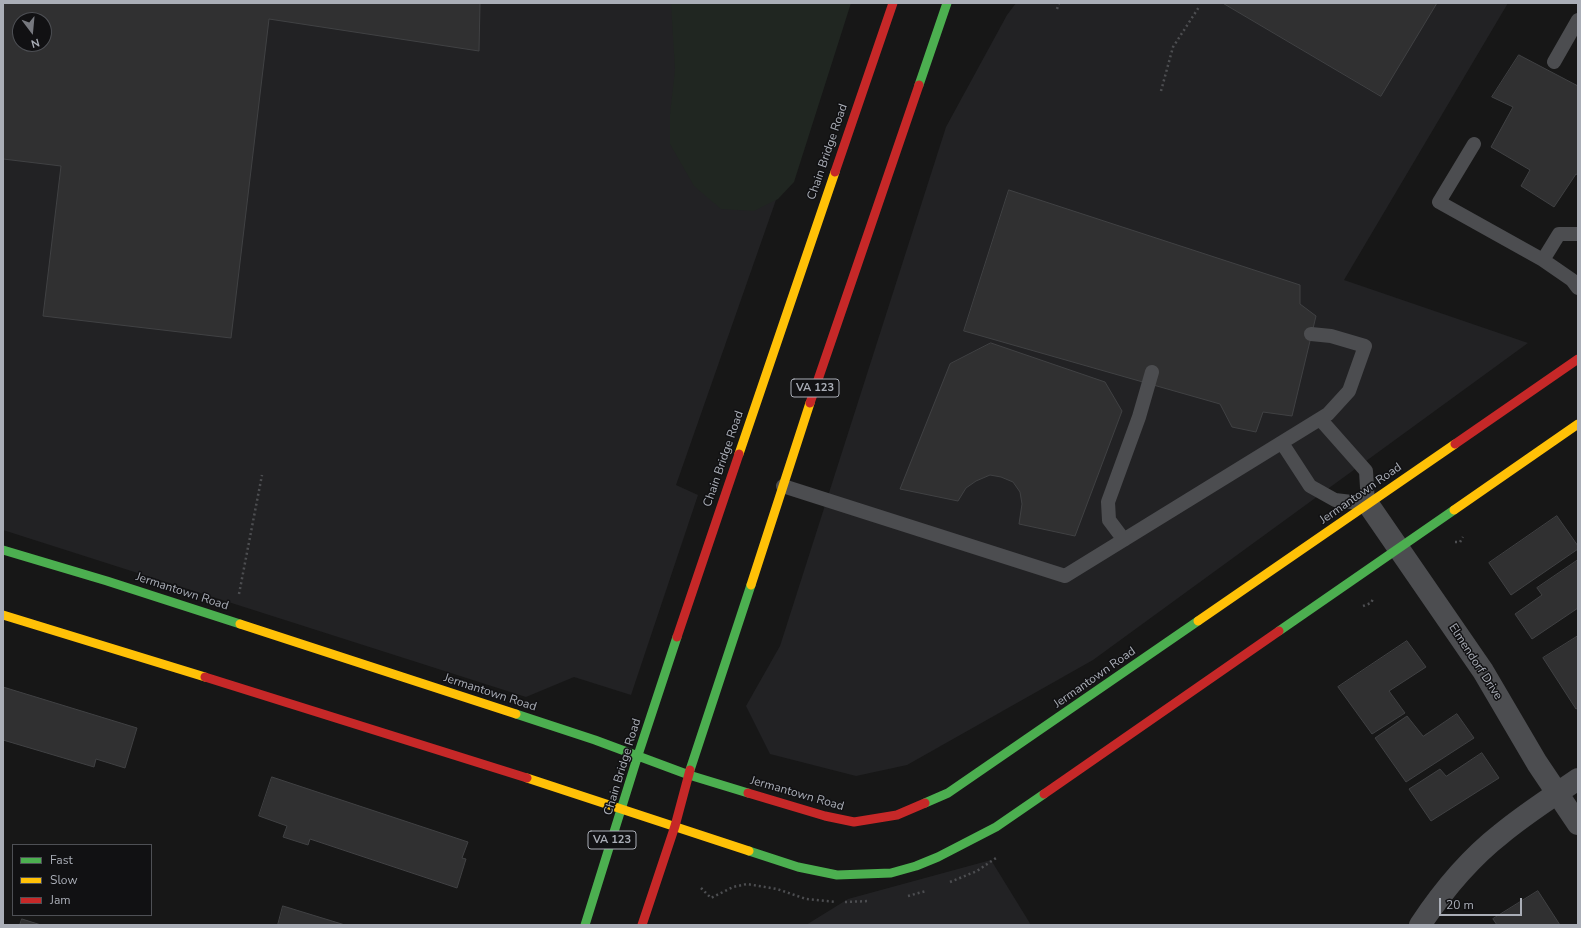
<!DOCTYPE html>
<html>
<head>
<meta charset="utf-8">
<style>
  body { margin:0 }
  #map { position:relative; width:1581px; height:928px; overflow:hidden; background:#171717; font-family:"Nunito Sans",sans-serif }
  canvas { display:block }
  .frame { position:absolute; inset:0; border:4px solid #aaaeb7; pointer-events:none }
  .legend { position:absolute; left:12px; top:844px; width:140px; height:72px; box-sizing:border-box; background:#111113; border:1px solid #4e5055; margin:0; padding:5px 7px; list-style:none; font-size:12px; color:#aaaeb7 }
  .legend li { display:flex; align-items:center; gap:8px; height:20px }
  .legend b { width:20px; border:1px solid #4e5055 }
  .north { position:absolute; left:12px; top:12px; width:40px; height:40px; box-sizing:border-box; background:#111113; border:1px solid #4e5055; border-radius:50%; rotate:164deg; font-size:11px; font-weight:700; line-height:16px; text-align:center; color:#aaaeb7 }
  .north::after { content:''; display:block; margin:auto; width:14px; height:18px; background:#77797f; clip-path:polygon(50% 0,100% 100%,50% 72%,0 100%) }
  .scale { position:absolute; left:1439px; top:898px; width:83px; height:18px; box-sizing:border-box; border:2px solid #aaaeb7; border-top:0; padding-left:5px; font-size:12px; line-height:14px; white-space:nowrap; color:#aaaeb7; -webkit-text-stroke:3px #111113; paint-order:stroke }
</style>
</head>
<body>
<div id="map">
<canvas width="1581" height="928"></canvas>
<div class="frame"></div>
<ul class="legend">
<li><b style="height:5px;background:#4caf50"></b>Fast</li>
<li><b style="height:5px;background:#ffc107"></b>Slow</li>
<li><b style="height:5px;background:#c62828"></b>Jam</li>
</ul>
<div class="north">N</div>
<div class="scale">20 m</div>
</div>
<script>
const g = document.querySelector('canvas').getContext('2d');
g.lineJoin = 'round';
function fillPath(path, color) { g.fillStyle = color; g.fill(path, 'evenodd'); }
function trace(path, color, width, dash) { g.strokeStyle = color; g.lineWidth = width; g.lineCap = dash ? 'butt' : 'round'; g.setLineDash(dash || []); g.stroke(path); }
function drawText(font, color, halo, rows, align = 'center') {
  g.font = font + ' "Nunito Sans",sans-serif'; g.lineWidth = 3; g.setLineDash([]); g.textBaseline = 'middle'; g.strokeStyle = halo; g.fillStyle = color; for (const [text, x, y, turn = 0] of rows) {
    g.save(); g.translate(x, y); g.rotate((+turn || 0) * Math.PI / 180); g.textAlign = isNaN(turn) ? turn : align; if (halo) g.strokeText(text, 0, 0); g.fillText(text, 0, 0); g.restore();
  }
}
const built = new Path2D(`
  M3,3H845L676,485L698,495L631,695L574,677L526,697L3,530ZM20,20H44V44H20Z
  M1016,3H1508L1344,280L1528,343L1093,660L907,765L856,776L770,754L746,706L780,646L946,127L1007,15Z
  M991,860L1031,925H806L848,899Z`);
const green = new Path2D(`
  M671,3H851L794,182L778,199L754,211L721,209L694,186L670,144V114L675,70Z`);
const building = new Path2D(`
  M3,3H480L479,51L269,19L231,338L43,316L61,166L3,159ZM20,20H44V44H20Z
  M1223,3H1437L1381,96Z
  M1519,55L1578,86V175L1576,174L1554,207L1521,186L1530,170L1491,147L1513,107L1492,97Z
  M1009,190L1300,285V304L1316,316L1292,416L1263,412L1256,432L1232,427L1220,404L964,331Z
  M991,343L1105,382L1122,411L1075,536L1019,524L1022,504L1020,492L1013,482L1001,477L990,475L976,481L966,488L958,501L900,489L950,364Z
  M1557,516L1578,546V549L1511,595L1489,563Z
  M1578,560V608L1532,639L1515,614L1542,595L1537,588Z
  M1578,636V708L1576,709L1543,658Z
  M1407,641L1426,667L1389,691L1405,713L1372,734L1338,687Z
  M3,687L137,728L125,768L96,759L94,767L3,740Z
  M1457,714L1474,738L1406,782L1375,738L1407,716L1423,736Z
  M1482,753L1499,778L1431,821L1409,789L1440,769L1446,776Z
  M272,777L468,842L462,858L466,859L457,888L310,839L308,845L283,837L287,826L259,816Z
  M1538,891L1560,925H1497L1493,919Z
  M283,906L345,925H278Z
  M22,919L41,925H20Z`);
const path = new Path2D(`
  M1057,9L1059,3
  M1161,91L1173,47L1199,7
  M1455,542H1460L1463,537
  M239,594L262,475
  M1363,606L1371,603L1373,599
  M950,882L977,871L996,858
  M701,888L711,898L733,887L747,884L777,889L806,899L836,902
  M908,896L926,891
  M845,902L870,901`);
const lane = new Path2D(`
  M1554,62L1578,20
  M1474,144L1439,202L1543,260L1572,280L1578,288
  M1543,260L1559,234H1578
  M1282,443L1310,486L1335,500L1368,504L1366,471L1320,419
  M783,486L1065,576L1328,414L1349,391L1365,346L1331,336L1311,334
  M1124,540L1109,520L1108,502L1139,417L1152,372`);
const street = new Path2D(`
  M1368,504L1483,671L1537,763L1578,824
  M1420,925C1442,892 1469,859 1501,834C1525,814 1552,797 1578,779`);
const fast = new Path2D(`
  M919,85L947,3
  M3,550L107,581L240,624
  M1279,631L1454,510
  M516,714L595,740L689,775L748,793
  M690,770L751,585
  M925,803L948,793L1198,621
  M749,851L798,867L837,875L891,873L916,866L938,857L996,827L1044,794
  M585,925L638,755L677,637`);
const slow = new Path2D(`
  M739,454L835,172
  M1454,510L1578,424
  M751,585L810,403
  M3,615L205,677
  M1198,621L1455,444
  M240,624L516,714
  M527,778L749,851`);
const jam = new Path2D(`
  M835,172L893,3
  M810,403L919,85
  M1455,444L1578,359
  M677,637L739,454
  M205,677L527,778
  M748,793L825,816L854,822L897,815L925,803
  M1044,794L1279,631
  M642,925L675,826L690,770`);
const shields = [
  [815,388,48],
  [612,840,48]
];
const shieldNames = [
  ["VA 123",815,388],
  ["VA 123",612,840]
];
const streetNames = [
  ["Chain Bridge Road",828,152,-71],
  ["Chain Bridge Road",724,459,-71],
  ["Jermantown Road",1361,494,-35],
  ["Jermantown Road",182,592,18],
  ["Elmendorf Drive",1475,662,57],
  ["Jermantown Road",1095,678,-35],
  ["Jermantown Road",490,693,18],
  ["Chain Bridge Road",623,767,-73],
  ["Jermantown Road",797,794,16]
];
fillPath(built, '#222224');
fillPath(green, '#202621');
fillPath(building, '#303031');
trace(building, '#404143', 1);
trace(path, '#4d4e51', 2.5, [2, 3]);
trace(lane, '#4c4d50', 14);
trace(street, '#4c4d50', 22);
trace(fast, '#4caf50', 9);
trace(slow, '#ffc107', 9);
trace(jam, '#c62828', 9);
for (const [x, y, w] of shields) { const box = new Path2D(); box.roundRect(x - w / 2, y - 9, w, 18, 3); g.fillStyle = '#111113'; g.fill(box); trace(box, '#aaaeb7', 1); }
drawText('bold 11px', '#aaaeb7', null, shieldNames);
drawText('12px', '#aaaeb7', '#111113', streetNames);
</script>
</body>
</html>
